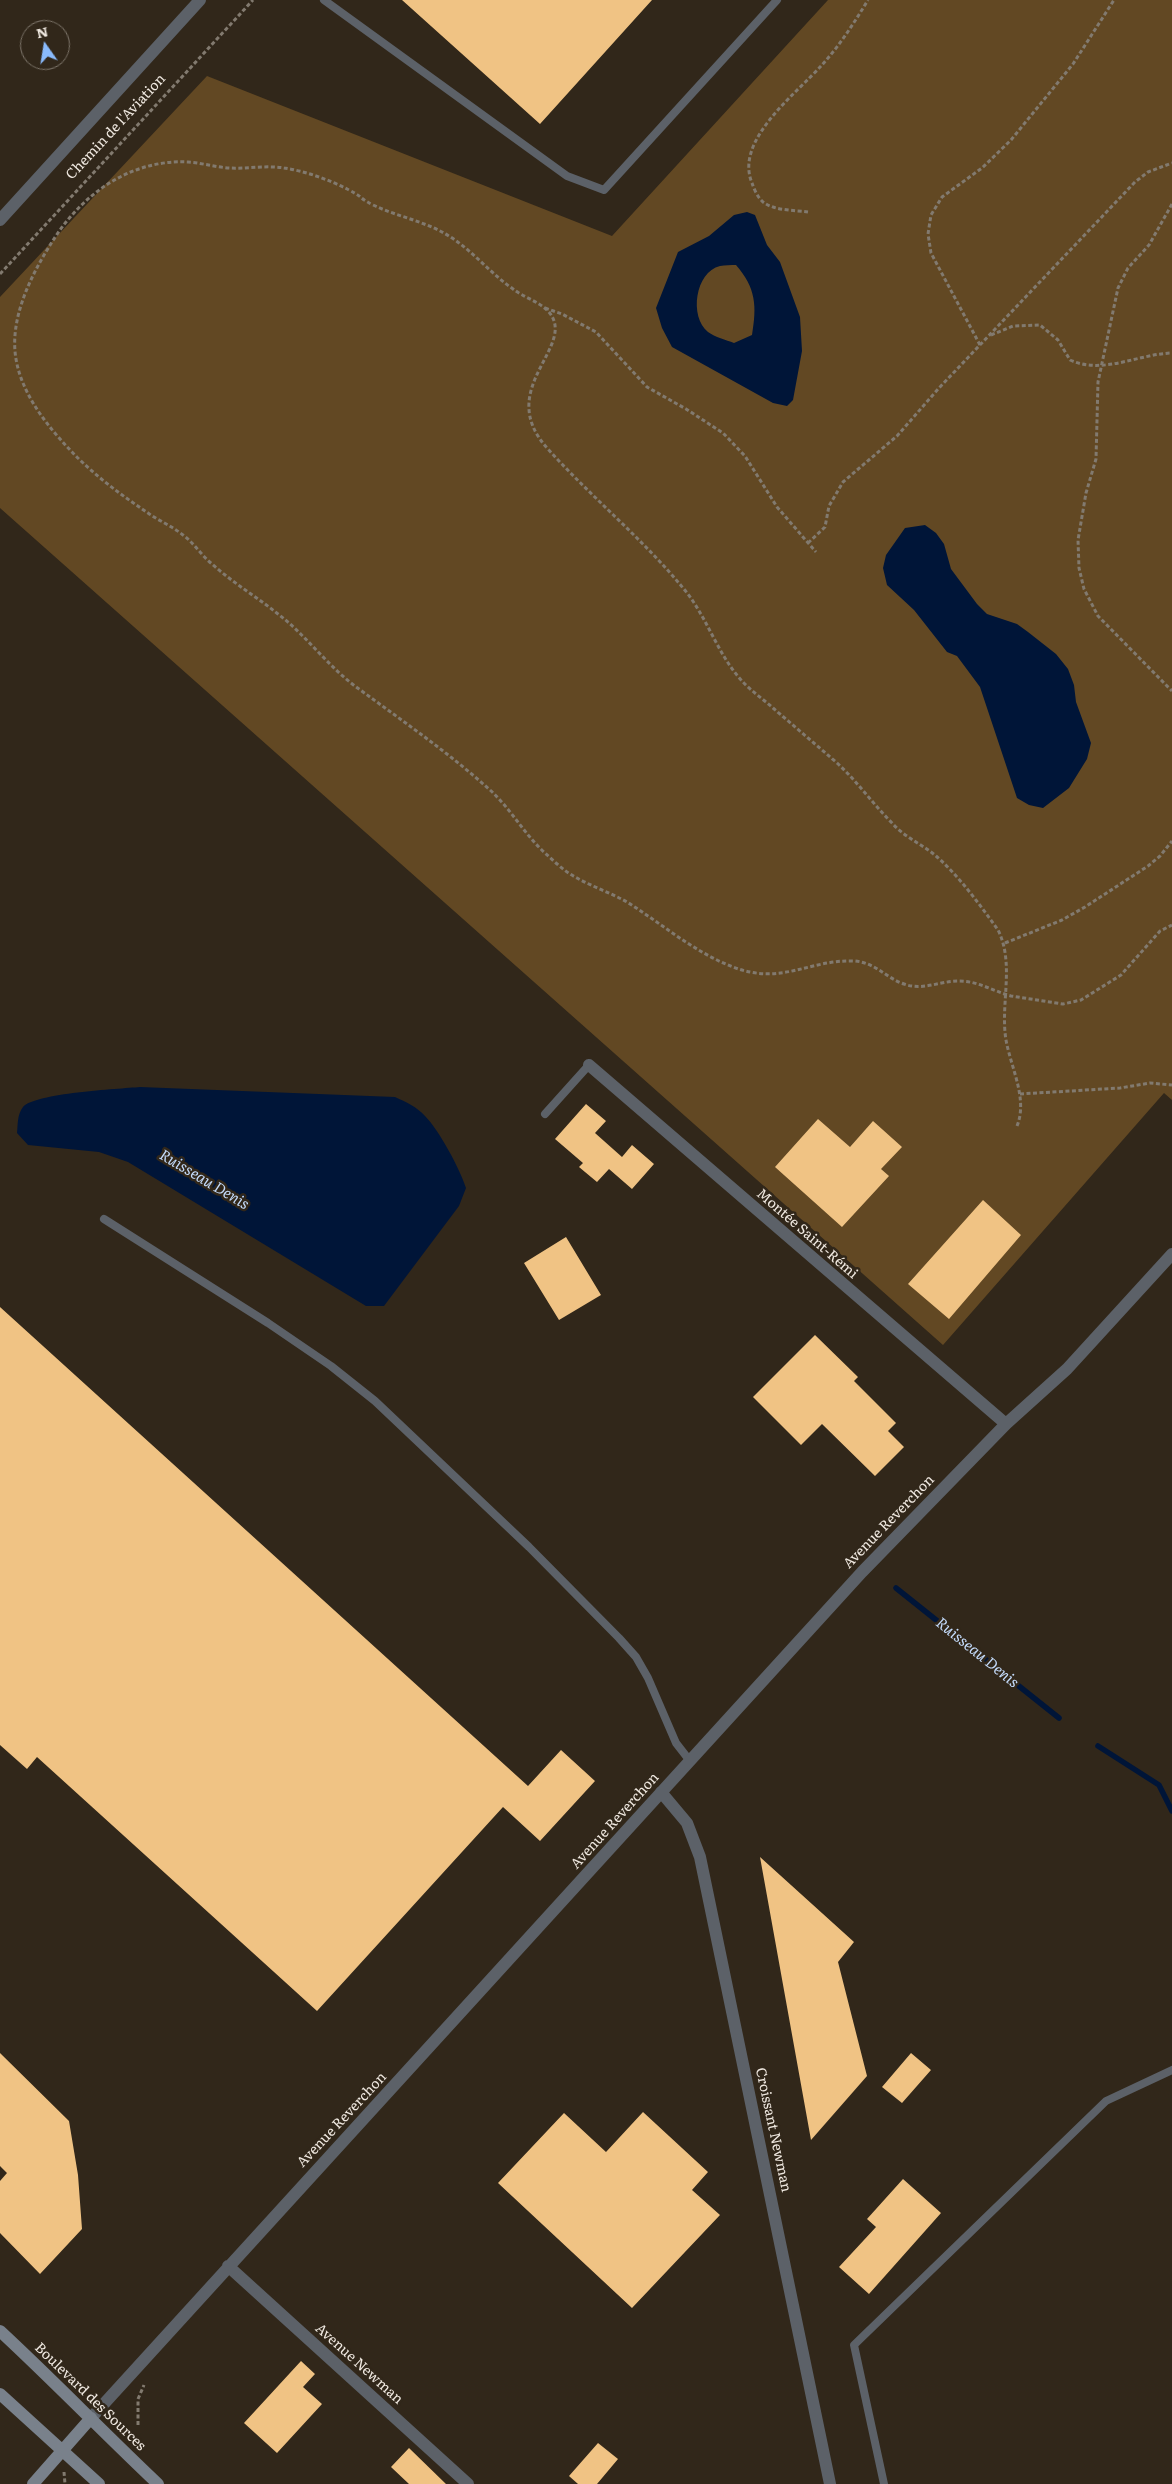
<!DOCTYPE html>
<html>
<head>
<meta charset="utf-8">
<style>
  body { margin:0 }
  #map { position:relative; width:1172px; height:2484px; overflow:hidden; background:#31271a; font-family:Literata,serif }
  canvas { display:block }
  .north { position:absolute; left:20px; top:20px; width:50px; height:50px; box-sizing:border-box; background:#31271a; border:1px solid #7d756a; border-radius:50%; rotate:347deg; font-size:14px; font-weight:700; line-height:20px; text-align:center; color:#f0e9e1 }
  .north::after { content:''; display:block; margin:auto; width:18px; height:22px; background:#89bafc; clip-path:polygon(50% 0,100% 100%,50% 72%,0 100%) }
</style>
</head>
<body>
<div id="map">
<canvas width="1172" height="2484"></canvas>
<div class="north">N</div>
</div>
<script>
const g = document.querySelector('canvas').getContext('2d');
g.lineJoin = 'round';
function fillPath(path, color) { g.fillStyle = color; g.fill(path, 'evenodd'); }
function trace(path, color, width, dash) { g.strokeStyle = color; g.lineWidth = width; g.lineCap = dash ? 'butt' : 'round'; g.setLineDash(dash || []); g.stroke(path); }
function drawText(font, color, halo, rows, align = 'center') {
  g.font = font + ' Literata,serif'; g.lineWidth = 5; g.setLineDash([]); g.textBaseline = 'middle'; g.strokeStyle = halo; g.fillStyle = color; for (const [text, x, y, turn = 0] of rows) {
    g.save(); g.translate(x, y); g.rotate((+turn || 0) * Math.PI / 180); g.textAlign = isNaN(turn) ? turn : align; if (halo) g.strokeText(text, 0, 0); g.fillText(text, 0, 0); g.restore();
  }
}
const green = new Path2D(`
  M828,0H1172V1100L1164,1093L943,1345L0,508V297L207,76L612,236Z`);
const water = new Path2D(`
  M747,212L755,215L767,245L780,262L800,317L802,351L793,400L787,406L773,403L672,347L662,328L656,308L678,252L709,236L734,215ZM736,265C756,288 757,306 752,335L734,343C726,340 715,337 708,332C689,317 695,272 720,266C725,265 731,265 736,265Z
  M925,525L936,533L944,544L951,569L977,604L987,614L1017,624L1028,632L1056,654L1068,669L1074,685L1076,702L1091,743L1087,759L1069,788L1043,808L1029,805L1017,798L980,687L957,656L947,652L914,610L887,585L883,568L886,555L905,528Z
  M140,1087L395,1097C406,1102 417,1107 425,1116C439,1130 460,1169 466,1188L459,1206L384,1306H366L128,1162L99,1152L28,1145L17,1133C18,1124 17,1115 23,1107C35,1093 118,1089 140,1087Z`);
const stream = new Path2D(`
  M896,1588L1059,1718
  M1098,1746L1159,1785L1172,1811`);
const building = new Path2D(`
  M402,0H652L540,124Z
  M586,1104L606,1121L595,1133L622,1157L632,1145L654,1164L632,1189L609,1169L597,1182L579,1167L583,1163L555,1139Z
  M818,1119L850,1147L873,1121L902,1147L881,1169L889,1176L842,1227L775,1167Z
  M983,1200L1021,1235L949,1319L908,1284Z
  M566,1237L601,1295L559,1320L524,1263Z
  M0,1307L528,1786L561,1750L595,1781L540,1841L503,1807L317,2011L37,1757L27,1769L0,1745Z
  M815,1335L858,1377L854,1381L896,1423L888,1431L904,1447L875,1476L822,1424L801,1445L753,1397Z
  M760,1857L854,1942L838,1962L867,2076L811,2140Z
  M0,2053L69,2121L78,2175L82,2229L40,2274L0,2233V2181L7,2173L0,2166Z
  M911,2053L931,2070L902,2103L882,2087Z
  M643,2112L708,2172L692,2190L720,2215L632,2308L498,2183L564,2113L606,2152Z
  M903,2179L941,2213L869,2294L839,2267L876,2227L867,2219Z
  M301,2361L315,2374L303,2387L322,2404L277,2453L244,2423Z
  M598,2443L618,2459L597,2484H578L569,2476Z
  M409,2448L446,2484H409L391,2467Z`);
const path = new Path2D(`
  M1172,204L1149,245L1128,268L1118,288L1098,382L1096,459L1086,493L1078,540L1079,568L1084,589L1098,616L1172,691
  M808,212C794,210 775,211 763,202C758,198 754,189 752,183C734,140 796,94 822,65C840,45 854,23 868,0
  M0,274L253,0
  M545,308L562,314L596,332L647,387L686,409L723,433L745,456L777,507L816,552
  M991,335L1013,326L1040,325L1058,340L1070,360C1103,375 1138,354 1172,353
  M980,345L931,253L928,234L931,215L942,197L982,168L1011,140L1073,64L1114,0
  M808,543L825,527L829,506L843,482L897,436L939,388L1135,182L1148,172L1172,163
  M1005,943L1062,920L1085,907L1148,866L1160,856L1172,841
  M1020,1094L1120,1088L1150,1083L1172,1085
  M1017,1126C1028,1099 1011,1068 1006,1040C1000,1004 1015,964 998,930C980,905 960,877 936,856C922,844 904,837 892,823C872,803 857,781 836,762C815,744 794,726 773,708C763,699 751,691 742,681C717,654 707,616 683,588C642,538 591,497 548,449C492,388 580,346 548,311C538,301 523,297 513,289C490,273 473,251 449,236C425,221 398,217 373,205C356,196 366,199 349,190C330,180 305,171 284,168C266,165 247,169 229,168C215,167 202,163 188,162C130,159 81,195 52,242C31,275 9,319 16,359C22,395 48,427 72,452C94,475 121,495 148,513C159,521 172,526 183,535C194,543 201,555 212,564C233,583 257,597 278,614C307,636 329,668 359,689C404,722 449,753 490,790C511,809 524,834 545,853C555,862 565,872 577,878C593,887 611,893 627,902C662,924 694,952 733,967C782,986 809,959 855,961C876,963 886,978 904,984C922,991 940,981 959,981C978,981 993,991 1011,996L1063,1004L1081,1000L1121,975L1160,931L1172,925
  M138,2425V2399L144,2385
  M64,2472L65,2484`);
const lane = new Path2D(`
  M324,0L567,176L604,190L777,0
  M545,1114L589,1065
  M104,1219L268,1323L331,1366L375,1401L529,1547L619,1638L636,1657L648,1678L676,1743L690,1761
  M884,2484L854,2345L1106,2101L1172,2070`);
const street = new Path2D(`
  M0,220L200,0
  M589,1065L1006,1424
  M661,1792L687,1823L700,1857L830,2484
  M228,2266L468,2484
  M91,2418L862,1572L1006,1424L1067,1369L1172,1254`);
const secondary = new Path2D(`
  M0,2331C54,2381 105,2434 158,2484
  M0,2394L99,2484
  M33,2484L91,2418`);
const streetNames = [
  ["Chemin de l'Aviation",116,127,-47],
  ["Montée Saint-Rémi",807,1234,41],
  ["Avenue Reverchon",889,1522,-46],
  ["Avenue Reverchon",615,1821,-48],
  ["Avenue Reverchon",342,2120,-47],
  ["Croissant Newman",773,2130,78],
  ["Avenue Newman",359,2364,42],
  ["Boulevard des Sources",90,2397,44]
];
const waterNames = [
  ["Ruisseau Denis",204,1180,31],
  ["Ruisseau Denis",977,1653,39]
];
fillPath(green, '#624823');
fillPath(water, '#001538');
trace(stream, '#001538', 5.5);
fillPath(building, '#f0c384');
trace(path, '#827a6f', 3, [4, 2.5]);
trace(lane, '#5c6168', 8);
trace(street, '#5c6168', 12);
trace(secondary, '#79818b', 12);
drawText('14px', '#f0e9e1', '#31271a', streetNames);
drawText('italic 15px', '#c4dbfb', '#31271a', waterNames);
</script>
</body>
</html>
